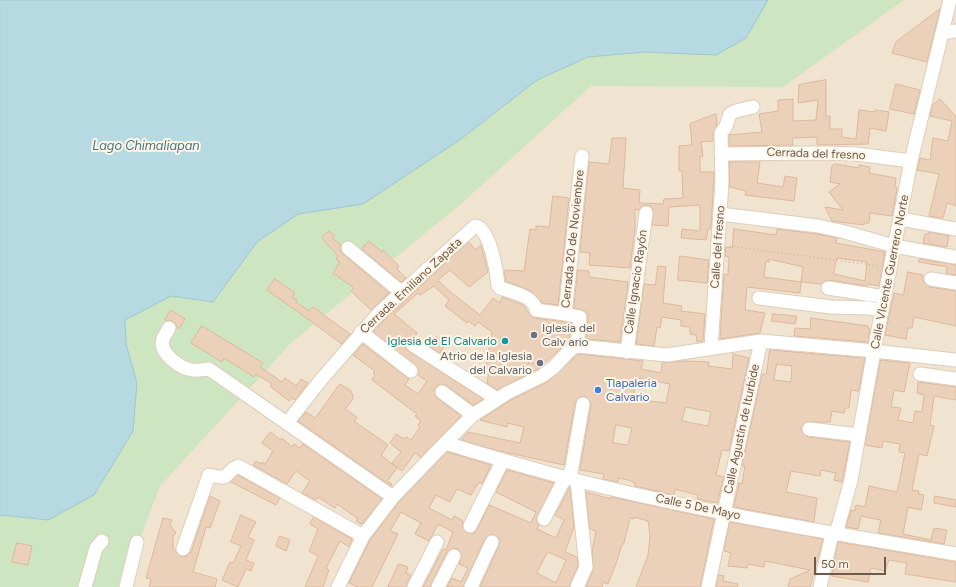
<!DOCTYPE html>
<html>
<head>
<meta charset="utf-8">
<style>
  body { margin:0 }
  #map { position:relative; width:956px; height:587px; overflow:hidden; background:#faf1e0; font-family:Figtree,sans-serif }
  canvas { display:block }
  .scale { position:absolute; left:814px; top:557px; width:72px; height:18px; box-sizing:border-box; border:2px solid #6e594a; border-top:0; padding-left:5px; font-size:12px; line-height:14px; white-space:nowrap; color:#6e594a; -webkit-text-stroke:3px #fdf5e6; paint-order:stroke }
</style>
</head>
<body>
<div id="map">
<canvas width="956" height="587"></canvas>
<div class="scale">50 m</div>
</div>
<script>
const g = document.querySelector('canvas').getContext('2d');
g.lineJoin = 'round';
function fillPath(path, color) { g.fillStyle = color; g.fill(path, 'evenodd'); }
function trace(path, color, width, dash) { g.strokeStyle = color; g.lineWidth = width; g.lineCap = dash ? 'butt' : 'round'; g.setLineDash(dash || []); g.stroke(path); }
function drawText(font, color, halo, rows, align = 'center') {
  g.font = font + ' Figtree,sans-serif'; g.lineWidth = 4; g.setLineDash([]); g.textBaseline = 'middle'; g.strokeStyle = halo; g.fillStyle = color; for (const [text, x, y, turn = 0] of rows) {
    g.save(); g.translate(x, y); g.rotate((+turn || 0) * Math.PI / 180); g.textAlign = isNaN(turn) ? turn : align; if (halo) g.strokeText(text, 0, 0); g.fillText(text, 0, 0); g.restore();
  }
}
const residential = new Path2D(`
  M872,0H956V587H0L537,80Z`);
const green = new Path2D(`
  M0,0H904L783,87L591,86L461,204L292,342L160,486L122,587H0Z`);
const water = new Path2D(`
  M0,0H768L746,38L716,55L645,52L588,57L537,80L461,139L363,204L298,214L257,242L213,302L171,296L125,320L126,344L137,383L133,431L94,495L48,520L0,515Z`);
const building = new Path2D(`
  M940,9L927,62L892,53L896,42Z
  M826,80V116H830V129H842V137L856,139L859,110L875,112V110L889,112L886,131L870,128L868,144L817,145V137L792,138L793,145L729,146V135L762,132L759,114L778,111V100L793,99V121L816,120L818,100L798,103L799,85Z
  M896,84L920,90L914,114L890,109Z
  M940,99L956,117V206L947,203L943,218L929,216L939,174L917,170L920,158L930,160L933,138L948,141L952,121L930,116L933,105Z
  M716,114L717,125L713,133V141L701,142L703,156L700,157V172H714L711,229H708L706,240L681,238L682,229L700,231V205L669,207L668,226L652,225L653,210L651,206L643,205L639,210L635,209V228L630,268L589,265L590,253L580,252L589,162L609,164L612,138H626L623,188L640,190L639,203L663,204L664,199L683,198L682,171H679V146L692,145L690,124Z
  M730,162H760L757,183L783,187L785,176L797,178L794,201L745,195L746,191L730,187Z
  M835,164L859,168V165L870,167L869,173L896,178L895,185L897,189L892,216L870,213L869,223H864V225L832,221L825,207L843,210L829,192L840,184L830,182L832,166Z
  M553,196L569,198L558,305L542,303L531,291L506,281L504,270L524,271L530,229L536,230V226L549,227Z
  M734,229L776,235L777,229L817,234L837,238L836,243L885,252L879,286L868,284L867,286L829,280L825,281L821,284L801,282L803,267L769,259V262L766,261L764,277L801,282L800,293L747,287L745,310L765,313L760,333L720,339L724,274L728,275L729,257L725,256L726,247L732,248ZM837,258L867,262L865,281L834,274Z
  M329,231L335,236L332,238L341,245L340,250L343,254L389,293L371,310L351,291L354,288L333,273L340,262L336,259L338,256L322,238Z
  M929,232L949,236L947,247L923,243L925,234H929Z
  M369,241L382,252L383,250L399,266L397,269L406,278L401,282L362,249Z
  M469,242L475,250L481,245L488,272L469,287L450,270L438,280L448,290L480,315L493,298L500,303L502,297L523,305L531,316L535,318L571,323L569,341L538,369L497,390L487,383L489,371L485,370L492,332L478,322L475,326L468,321L467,323L445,306L449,300L434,286L420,295L418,293L394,314L417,333L414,337L407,340L406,349L483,399L473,405L446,385H439L436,387L434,391L437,398L461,416L421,457L415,453L402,471L392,463L401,452L390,443L396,434L404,439L406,437L411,440L420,427L418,425L421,421L415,416L417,414L372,380L375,375L373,373L375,371L353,355L363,344L409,379L405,385L418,394L427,381L418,375V368L373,332L385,319Z
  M680,256L709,260L707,283L678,280Z
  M920,259L956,265V275L946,273L947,267L919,262Z
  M658,266L666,267L663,303L682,306L681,311L705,314L703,341L697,342L696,335L690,334V327L681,326V320L662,317L660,328L657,327L654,346L636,344L644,284L655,285Z
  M578,270L589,271V277L628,282L620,342L586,339L588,314L585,311L574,308Z
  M908,272L923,275L922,280L929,287L956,291V326L914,317L912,328H908L906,339L885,335L894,293L903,295Z
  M275,279L295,293L292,297L297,300L296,302L309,311L313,307L350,334L342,344L298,312L267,290Z
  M171,310L185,319L179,329L173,321L165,320Z
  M773,314L797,316L795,324L772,321Z
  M811,318L868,326V328L870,329L868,342L794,336L795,328L810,329Z
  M202,326L263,363L260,367L282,382L285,378L296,386L301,379L308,383L295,400L292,398L289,401L270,386L272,384L256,374L254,377L224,358L222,362L191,343Z
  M436,337L446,343L440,353L429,346Z
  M770,350L865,358L859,391L851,390L849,408H845L844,413L832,411L830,422H806L801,428L802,432L808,437L850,442L842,482L834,480L836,473L821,470L820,476L791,471L786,492L817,498L814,522L734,507L739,483L742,484L745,466H742L762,374H766ZM777,364L792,366L791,382L774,380Z
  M579,354L643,361L641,369L661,373L662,363L684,361L709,362L708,366L732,369L733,354L749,358L729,451L722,450L716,475L724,477L717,503L697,499L698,495L675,489L674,495L635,486V483L628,480L619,478L618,482L603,479L604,474L580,470L591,405L590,401L585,396L580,397L575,403L564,465L495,450L461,440L468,432L520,443L524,427L507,423V427L480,420L511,400L547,382ZM637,378L670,384L666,403L633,399ZM686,407L711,412L708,426L682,421ZM616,425L632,428L628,445L613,443Z
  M881,360L910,363L904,392L894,390L891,407L901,408L898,420L913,423L915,411L922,412L924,395L917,393L918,382L956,387V400L934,396L930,425L934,426L927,456L919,454L912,490L919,491L918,494L924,495L921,510L908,507L903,534L931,540L934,528L947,530L944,544L878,533L881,520L861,516L858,529L846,527L851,510L855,511L856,505L865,507L869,486L897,492L899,483L905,453L899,452L900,444L883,441L882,448L865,445Z
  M340,384L350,390L353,395V399L345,409L357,417L354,421L388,445L381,455L397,468L387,481L392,484L391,486L298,421L306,412L315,418Z
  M271,432L279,439H283L292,447L294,444L300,448L303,444L382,499L362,524L356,521L358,519L337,504L335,508L318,497L316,500L302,493L310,481L296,471L287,484L253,465L256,461L261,464L262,462L265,464L273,451L262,443Z
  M447,452L491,465L482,484L479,482L471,495L457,489L450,502L436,495L429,508L452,520L454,516L463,521L462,527L467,533H474L477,530L489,505L531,523L536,512L496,492L507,470L554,483L536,519L539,525L537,529L556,538L564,520L555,515L570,487L574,527L565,552L577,557L578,566L569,587H480L499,545V538L492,534L485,539L463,587H447L452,578L461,582L468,568L459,564L462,555L458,549L454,548L447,552L430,587H423L443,549L446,550L453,532L438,524L429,541L415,534L421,523L401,512L390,531L398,534L372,587H358L349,583L370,540L399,502ZM548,552L566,560L556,583L537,573Z
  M238,475L280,498L276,505L231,482Z
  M586,492L611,499V497L714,519L700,587H636L648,555L650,536L648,521L634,517V519L630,518L624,543L621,547L617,561L608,584L603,582L602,587H586L593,570L592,552L596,531L590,529Z
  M210,496L220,501L210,528L206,527L193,572L217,579L215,587H149L151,579L146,578L163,518L172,520L170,525L176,533L173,536V549L180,556L185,557L191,552Z
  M935,496L956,500V507L934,503Z
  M241,515L256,522L248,537L254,540L246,560L254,563L251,571L246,569L238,587L222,580L230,562L233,563L241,546L231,542Z
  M314,517L352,539L349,547L340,541L326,568L329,570L323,587H305L318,556L309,551L318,529L310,524Z
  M730,522L823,539L810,587H788L790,579L810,570L765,561L764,567L748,564L747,568L728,566L731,553L724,551Z
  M280,536L290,540L286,551L276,546Z
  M838,542L956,562V582L905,574L907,563L889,560L885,571L871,568L868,582L832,576Z
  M17,543L32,546L28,565L12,562Z
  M399,564L408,567L406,573L411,575L406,587H388Z
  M719,575L724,576L723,581L738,584L737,587H716Z`);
const path = new Path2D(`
  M730,246L879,266
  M528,363L538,364`);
const minor = new Path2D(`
  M942,33L956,31
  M721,154L823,153L856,154L911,161
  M720,214L818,226L845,232L894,246L955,257
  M901,219L956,229
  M348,248L401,292
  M931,279L956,283
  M828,288L885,297
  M759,298L831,307L869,308L882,311
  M169,328C167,332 164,336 163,339C158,353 181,369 193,370C198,371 204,369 209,369L393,497
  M361,332L411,371
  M413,345L497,399
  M577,346L667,355L761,341L874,351L956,360
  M577,346L580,317L565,314L582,156
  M711,348L722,182L721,133L726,126L730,114L736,111L753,107
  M627,352L646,213
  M920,374L956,379
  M442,392L473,415
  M287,423L320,381L379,313L475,226C490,227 497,273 498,286L500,288C512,292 534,296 536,310L565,314
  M809,429L859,435
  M445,443C489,456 534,470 579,481C703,512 830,533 956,554
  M570,478L583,404
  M577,481L586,567L577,587
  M544,519L566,476
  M470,526L503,460
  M836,534L851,480L874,351L911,161L950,0
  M183,549L209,475C233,480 221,475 238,466L363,536
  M85,587L96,548L102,541
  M126,587L137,542
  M338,587L363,536L393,497L445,443L473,415L507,393L542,376L554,367L571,349L577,346
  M414,587L437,542
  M438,587L454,556
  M471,587L492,542
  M708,587L761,341
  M820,587L832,534`);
const markers = [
  [534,335,4,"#6b7280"],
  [505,341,4,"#0f9aa8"],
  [540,363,4,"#6b7280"],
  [598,390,4,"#3f7fe0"]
];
const streetNames = [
  ["Cerrada del fresno",816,154,2],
  ["Cerrada 20 de Noviembre",573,239,-84],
  ["Calle del fresno",718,247,-86],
  ["Calle VIcente Guerrero Norte",890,272,-79],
  ["Calle Ignacio Rayón",636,282,-82],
  ["Cerrada. Emiliano Zapata",411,286,-43],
  ["Calle Agustín de Iturbide",742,429,-78],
  ["Calle 5 De Mayo",698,507,12]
];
const worshipNames = [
  ["Iglesia del",542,328],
  ["Calv ario",542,342],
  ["Atrio de la Iglesia",532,356,"right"],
  ["del Calvario",532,370,"right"]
];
const cultureNames = [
  ["Iglesia de El Calvario",497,341]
];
const shopNames = [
  ["Tlapaleria",606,383],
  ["Calvario",606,397]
];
const waterNames = [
  ["Lago Chimaliapan",146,146]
];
fillPath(residential, '#f0e3cf');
fillPath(green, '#cee5c1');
fillPath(water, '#b7d9e1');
trace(water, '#9ec7d2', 1);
fillPath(building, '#ecd1ba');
trace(building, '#deb89c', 1);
trace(minor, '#ddcebd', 15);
trace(path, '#d1b49e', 1.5, [1, 3]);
trace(minor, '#fff', 13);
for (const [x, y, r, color] of markers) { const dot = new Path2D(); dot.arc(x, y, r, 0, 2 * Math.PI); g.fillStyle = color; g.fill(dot); trace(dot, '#fdf5e6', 1.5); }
drawText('12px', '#6e594a', '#fdf5e6', streetNames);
drawText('12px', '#5b616d', '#fdf5e6', worshipNames, 'left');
drawText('12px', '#0d838f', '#fdf5e6', cultureNames, 'right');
drawText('12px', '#366cbe', '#fdf5e6', shopNames, 'left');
drawText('italic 13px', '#467480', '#fdf5e6', waterNames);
</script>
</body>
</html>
